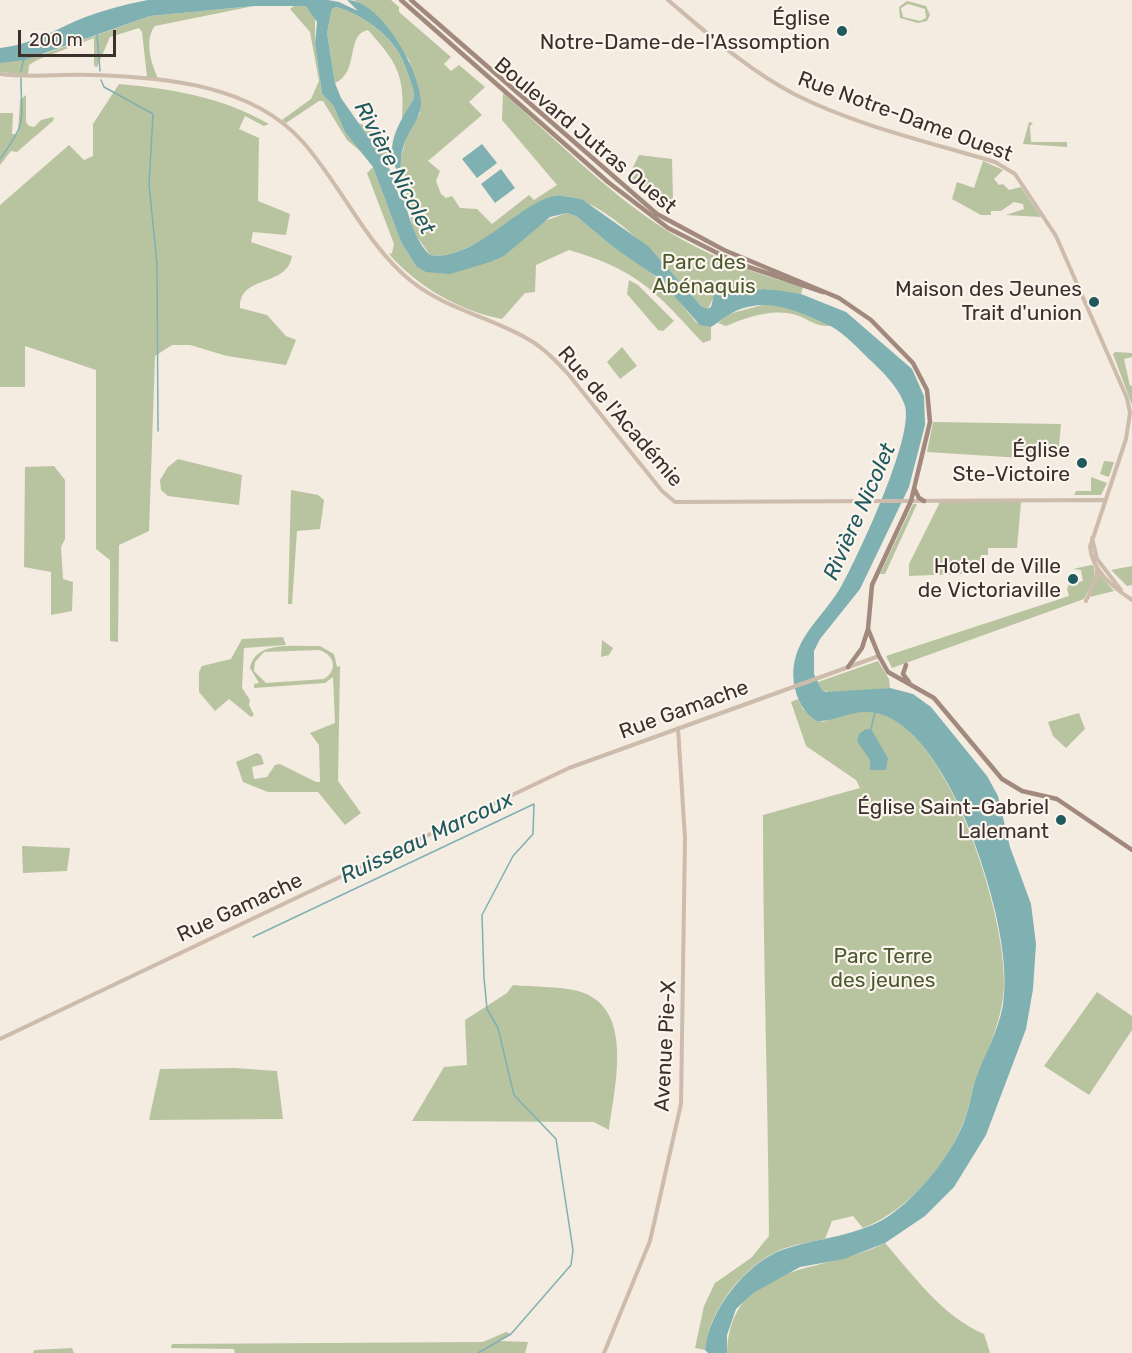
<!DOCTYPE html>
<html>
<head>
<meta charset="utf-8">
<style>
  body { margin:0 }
  #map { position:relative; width:1132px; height:1353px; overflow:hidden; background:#f4ebe1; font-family:Rubik,sans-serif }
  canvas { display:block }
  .scale { position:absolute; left:18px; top:30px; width:98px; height:27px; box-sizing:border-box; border:3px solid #3b302b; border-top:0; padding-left:8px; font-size:18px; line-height:21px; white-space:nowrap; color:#3b302b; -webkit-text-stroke:4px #fbf5ee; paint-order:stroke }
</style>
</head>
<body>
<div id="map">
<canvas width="1132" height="1353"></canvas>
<div class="scale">200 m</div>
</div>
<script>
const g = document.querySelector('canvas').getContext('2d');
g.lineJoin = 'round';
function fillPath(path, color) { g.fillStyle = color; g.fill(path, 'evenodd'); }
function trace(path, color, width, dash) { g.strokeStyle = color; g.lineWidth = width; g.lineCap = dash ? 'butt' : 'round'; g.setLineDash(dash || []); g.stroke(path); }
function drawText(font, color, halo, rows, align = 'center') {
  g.font = font + ' Rubik,sans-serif'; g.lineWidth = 4.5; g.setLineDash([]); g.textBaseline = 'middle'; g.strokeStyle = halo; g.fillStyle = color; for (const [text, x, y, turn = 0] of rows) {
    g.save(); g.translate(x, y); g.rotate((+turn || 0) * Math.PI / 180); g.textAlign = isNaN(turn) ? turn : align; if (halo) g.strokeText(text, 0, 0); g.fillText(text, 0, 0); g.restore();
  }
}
const green = new Path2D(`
  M354,0H391L399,7V12L451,57L444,64L451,71L459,65L485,87L469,102L482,115L428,161L440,171L436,181L441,194L446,198L452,196L460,208L477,209L492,224L529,195L534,200L557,185L502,120L503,93C564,146 623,210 696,247C730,264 767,277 803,287L801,294L764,289L713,299L707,310C697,304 690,293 682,284C655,255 599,193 557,196C550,197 539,203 532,207C507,223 461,261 430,255L413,231L400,162L406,138L420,113L409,60L368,8Z
  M907,1L926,6L930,15L927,21L918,23L900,18L899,7ZM908,4L925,9L926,18L920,21L903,17L901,8Z
  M254,6L155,26C144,39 151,64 158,78L147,77L142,32L139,28L110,37L97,67L94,66V38L37,60L29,65L28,75L0,72V63L44,54L150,16Z
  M294,6H306L315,16V44L322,94L333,105L345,132L365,155L347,140L323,101H319L286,123L282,120L311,99L319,81L310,32L290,9Z
  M336,7C359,13 387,32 399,53C406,65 410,80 414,92V98L402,120C405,74 397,63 368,30C345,34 360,72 335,83L327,33L332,9Z
  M119,84C173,89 222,97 269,124L264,126L245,116L239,129L259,138L258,201L290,214L286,235L253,232L251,242L292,256C287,288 239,274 240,308L267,315L286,336L296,340L286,365L227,356L190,345H172L155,356L149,531L119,545L118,642L110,641V560L96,549V370L25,346V387H0V205L69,145L84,160L93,156V124Z
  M26,95V122L29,126L34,127L41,120L53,117L54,120L17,152L11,151L0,165V113H13L12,134H18L20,100Z
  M1029,122L1033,123L1030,126L1031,142H1067V147L1023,144Z
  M358,123L370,127L392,148L393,158L388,165Z
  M639,155L672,159L673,199L669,208L628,177Z
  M983,161L1003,170L994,179L999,185L1003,184L1009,190L1021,187L1041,217L1006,215L1024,209L1023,204L1014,202L1001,211H991V215H981L952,199L957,182L974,188Z
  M373,167L401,242L416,266L567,213L576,216L613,247L642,265L667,287L696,322L711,327V340L703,343C656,292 638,270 569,250L536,265L535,292L525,293L502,319C459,311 417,286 389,254L392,253L394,244L367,173Z
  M629,280L638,285L674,321L663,331L658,330L627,294Z
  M766,304L791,308L831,326C815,327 809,319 796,315C772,308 748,317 726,326L718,323L729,314Z
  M622,347L637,366L620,379L607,362Z
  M1115,352L1132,353V357L1124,359L1130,386L1132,385V405L1113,354Z
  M933,422L1061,424L1058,456L1022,458L927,452Z
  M178,459L242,475L239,505L168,496L161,490L160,480L168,467Z
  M1104,461L1114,462L1109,477L1100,474Z
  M54,466L65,480V539L61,547L63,579L73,582L72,611L51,615V572L24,567L25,467Z
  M1091,477L1107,483L1101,495H1074L1076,491H1091Z
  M291,490L318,495L324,500L320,529L297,531L292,604H288Z
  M940,502H1021L1017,548H988V555H981V573L909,576V564Z
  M913,504H917L885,574H880Z
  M1091,565L1094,566V580L1084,599L892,668L886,656L1069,596L1067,589L1069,584L1083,581L1081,570L1073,569Z
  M1132,566V585L1127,586L1111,570Z
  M1098,573L1114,591L1090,597Z
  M283,637L286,645L244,648L242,688L250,700L249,705L254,715L251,717L229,699L215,711L199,692V672L202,666L231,659L242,639Z
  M602,640L613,648L609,655L601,657Z
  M320,646L334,654L337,667L340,666L338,781L361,813L345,825L318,792H268L243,782L236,762L257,753L261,755L264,764L252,767L254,779L267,777L275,765L280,764L316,782H320L319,745L310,733L335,723L333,677L325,683L254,688V684L259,683L250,668C255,639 298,647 320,646ZM319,650C335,655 338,670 324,679L266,683L254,671L255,662L264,652Z
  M878,661L889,679L890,688L832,693L822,690L818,682Z
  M798,699L803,709L823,722C843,715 864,707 885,715C952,741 1006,917 1004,984C1003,1019 989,1047 976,1079C971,1091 970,1105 965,1118C948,1164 909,1210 863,1228L853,1216L832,1221L825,1239C811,1242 794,1244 780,1250C744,1265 708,1311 705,1350L695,1348L704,1306L715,1283L751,1258L769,1236C768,1096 763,956 763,815L860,788L856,780L806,746L791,702Z
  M1079,713L1085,729L1066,748L1053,736L1048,722Z
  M22,846L70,848L67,871L23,873Z
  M513,985C534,987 558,986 578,991C636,1007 614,1088 609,1130L594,1122L412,1121L444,1067L467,1065L465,1020L507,993Z
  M1097,992L1132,1016V1030L1089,1095L1044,1066Z
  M235,1068L277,1071L283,1119L149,1120L160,1069Z
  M885,1243C914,1276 943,1317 984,1334L990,1353H727C731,1259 823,1275 885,1243Z
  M506,1332L511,1334L500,1341L528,1342L525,1353H235L234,1349L171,1348L172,1344L483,1342Z
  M72,1348L74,1353H33L34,1350Z`);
const water = new Path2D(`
  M148,0H328L339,2L358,11L347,0C381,0 420,71 421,102C421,120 407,131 403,148C395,173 409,237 430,255C473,263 521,201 555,196C564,195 574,198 583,200L648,246L701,306L707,309L711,307L714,295L764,289L783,291L801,294L846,312L912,369L924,396L925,425L909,487L860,589L820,639L814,651V674L822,690L826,692L890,688L913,694L931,707L987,776L998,796L1010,847L1031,904L1036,944L1033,989L1026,1029L986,1135L954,1187L925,1216L885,1243L844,1259L800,1267L753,1293L736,1309L727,1335V1353H708L705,1350C708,1312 746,1263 782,1250C818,1237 861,1237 893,1213C922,1192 955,1150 966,1116C970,1105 971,1093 975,1081C984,1055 998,1033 1003,1005C1012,948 983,859 960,807C943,772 910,711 865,712C848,712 833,722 817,721C803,712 797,700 794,684C788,640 823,619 842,585C859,554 914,437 905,406C900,389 883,372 870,360C860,350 841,330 828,325C795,310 765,295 730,314C723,318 718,323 711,327L700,325L657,277L613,247L576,216L567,213L550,217L504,256L490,262L450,274L426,272L416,266L401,242L373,167L345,132L333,105L322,94L315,44L317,22L306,6H254L150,16L25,60L0,63V48C22,46 47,35 67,25C91,13 122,5 148,0ZM336,7C359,13 387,32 399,53C406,65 410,80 414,92V98C404,116 388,137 393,159C396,173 405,184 400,199L388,165L341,98L335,83L327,33L332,9Z
  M482,144L497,163L477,178L462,159Z
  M501,169L515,188L495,203L481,184Z
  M866,729H871L888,758L886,770H870V760L857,741L859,734Z`);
const stream = new Path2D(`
  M97,34L100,71
  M21,71L24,58
  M101,80L104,87L153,114L149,184L157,264L158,431
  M0,159C28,120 21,124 21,78
  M871,729L875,712
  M253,937L534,804L533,834L513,856L482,915L484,978L487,1009L498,1028L514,1095L556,1139L573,1250L571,1265L511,1334L478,1353`);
const tertiary = new Path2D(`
  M668,0C708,34 749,71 796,95C858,126 929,142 995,162L1015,174L1056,236L1127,398L1130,413L1126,439L1090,547C1092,571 1114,588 1132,600
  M0,74C30,78 60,74 91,75C163,77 251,84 302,141C340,183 366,245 411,281C446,309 490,317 528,339C544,348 557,362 569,375L662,491L675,502L1104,500
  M1092,538L1097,559L1121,590
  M1086,601L1096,579L1097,567
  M0,1039L569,768L879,656
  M604,1353L650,1241L681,1104L685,838L678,728`);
const secondary = new Path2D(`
  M401,0L608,182L668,228L737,263L823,292
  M411,0L657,214L724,250L839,298L871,320L913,363L927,390L930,422L911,501L872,585L868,629L879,656L888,672L934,698L1002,779L1022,791L1057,799L1132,850
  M915,490L919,498L924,501
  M906,665L903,674L909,682
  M848,667L862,648L868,629`);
const markers = [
  [842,31,6,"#1f5a5e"],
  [1094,302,6,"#1f5a5e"],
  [1082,463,6,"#1f5a5e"],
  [1073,579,6,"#1f5a5e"],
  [1061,820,6,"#1f5a5e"]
];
const poiNames = [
  ["Église",830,19],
  ["Notre-Dame-de-l'Assomption",830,43],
  ["Maison des Jeunes",1082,290],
  ["Trait d'union",1082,314],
  ["Église",1070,451],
  ["Ste-Victoire",1070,475],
  ["Hotel de Ville",1061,567],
  ["de Victoriaville",1061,591],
  ["Église Saint-Gabriel",1049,808],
  ["Lalemant",1049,832]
];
const streetNames = [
  ["Rue Notre-Dame Ouest",905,117,20],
  ["Boulevard Jutras Ouest",585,136,40],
  ["Rue de l'Académie",620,417,49],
  ["Rue Gamache",684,710,-20],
  ["Rue Gamache",240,908,-25],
  ["Avenue Pie-X",666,1046,-87]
];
const parkNames = [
  ["Parc des",704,263],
  ["Abénaquis",704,287],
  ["Parc Terre",883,957],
  ["des jeunes",883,981]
];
const waterNames = [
  ["Rivière Nicolet",394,168,62],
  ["Rivière Nicolet",860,512,-66],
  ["Ruisseau Marcoux",427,838,-25]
];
fillPath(green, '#b8c4a0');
fillPath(water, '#7fb0b2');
trace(stream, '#7fb0b2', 1.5);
trace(tertiary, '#cdbbac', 4);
trace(secondary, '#a18a7d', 4.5);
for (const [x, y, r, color] of markers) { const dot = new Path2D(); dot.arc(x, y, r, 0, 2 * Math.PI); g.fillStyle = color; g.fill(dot); trace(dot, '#fbf5ee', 2); }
drawText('21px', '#3b302b', '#fbf5ee', poiNames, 'right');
drawText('21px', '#3b302b', '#fbf5ee', streetNames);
drawText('21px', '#4a5a2e', '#fbf5ee', parkNames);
drawText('italic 22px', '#1f5a5e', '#fbf5ee', waterNames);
</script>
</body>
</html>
